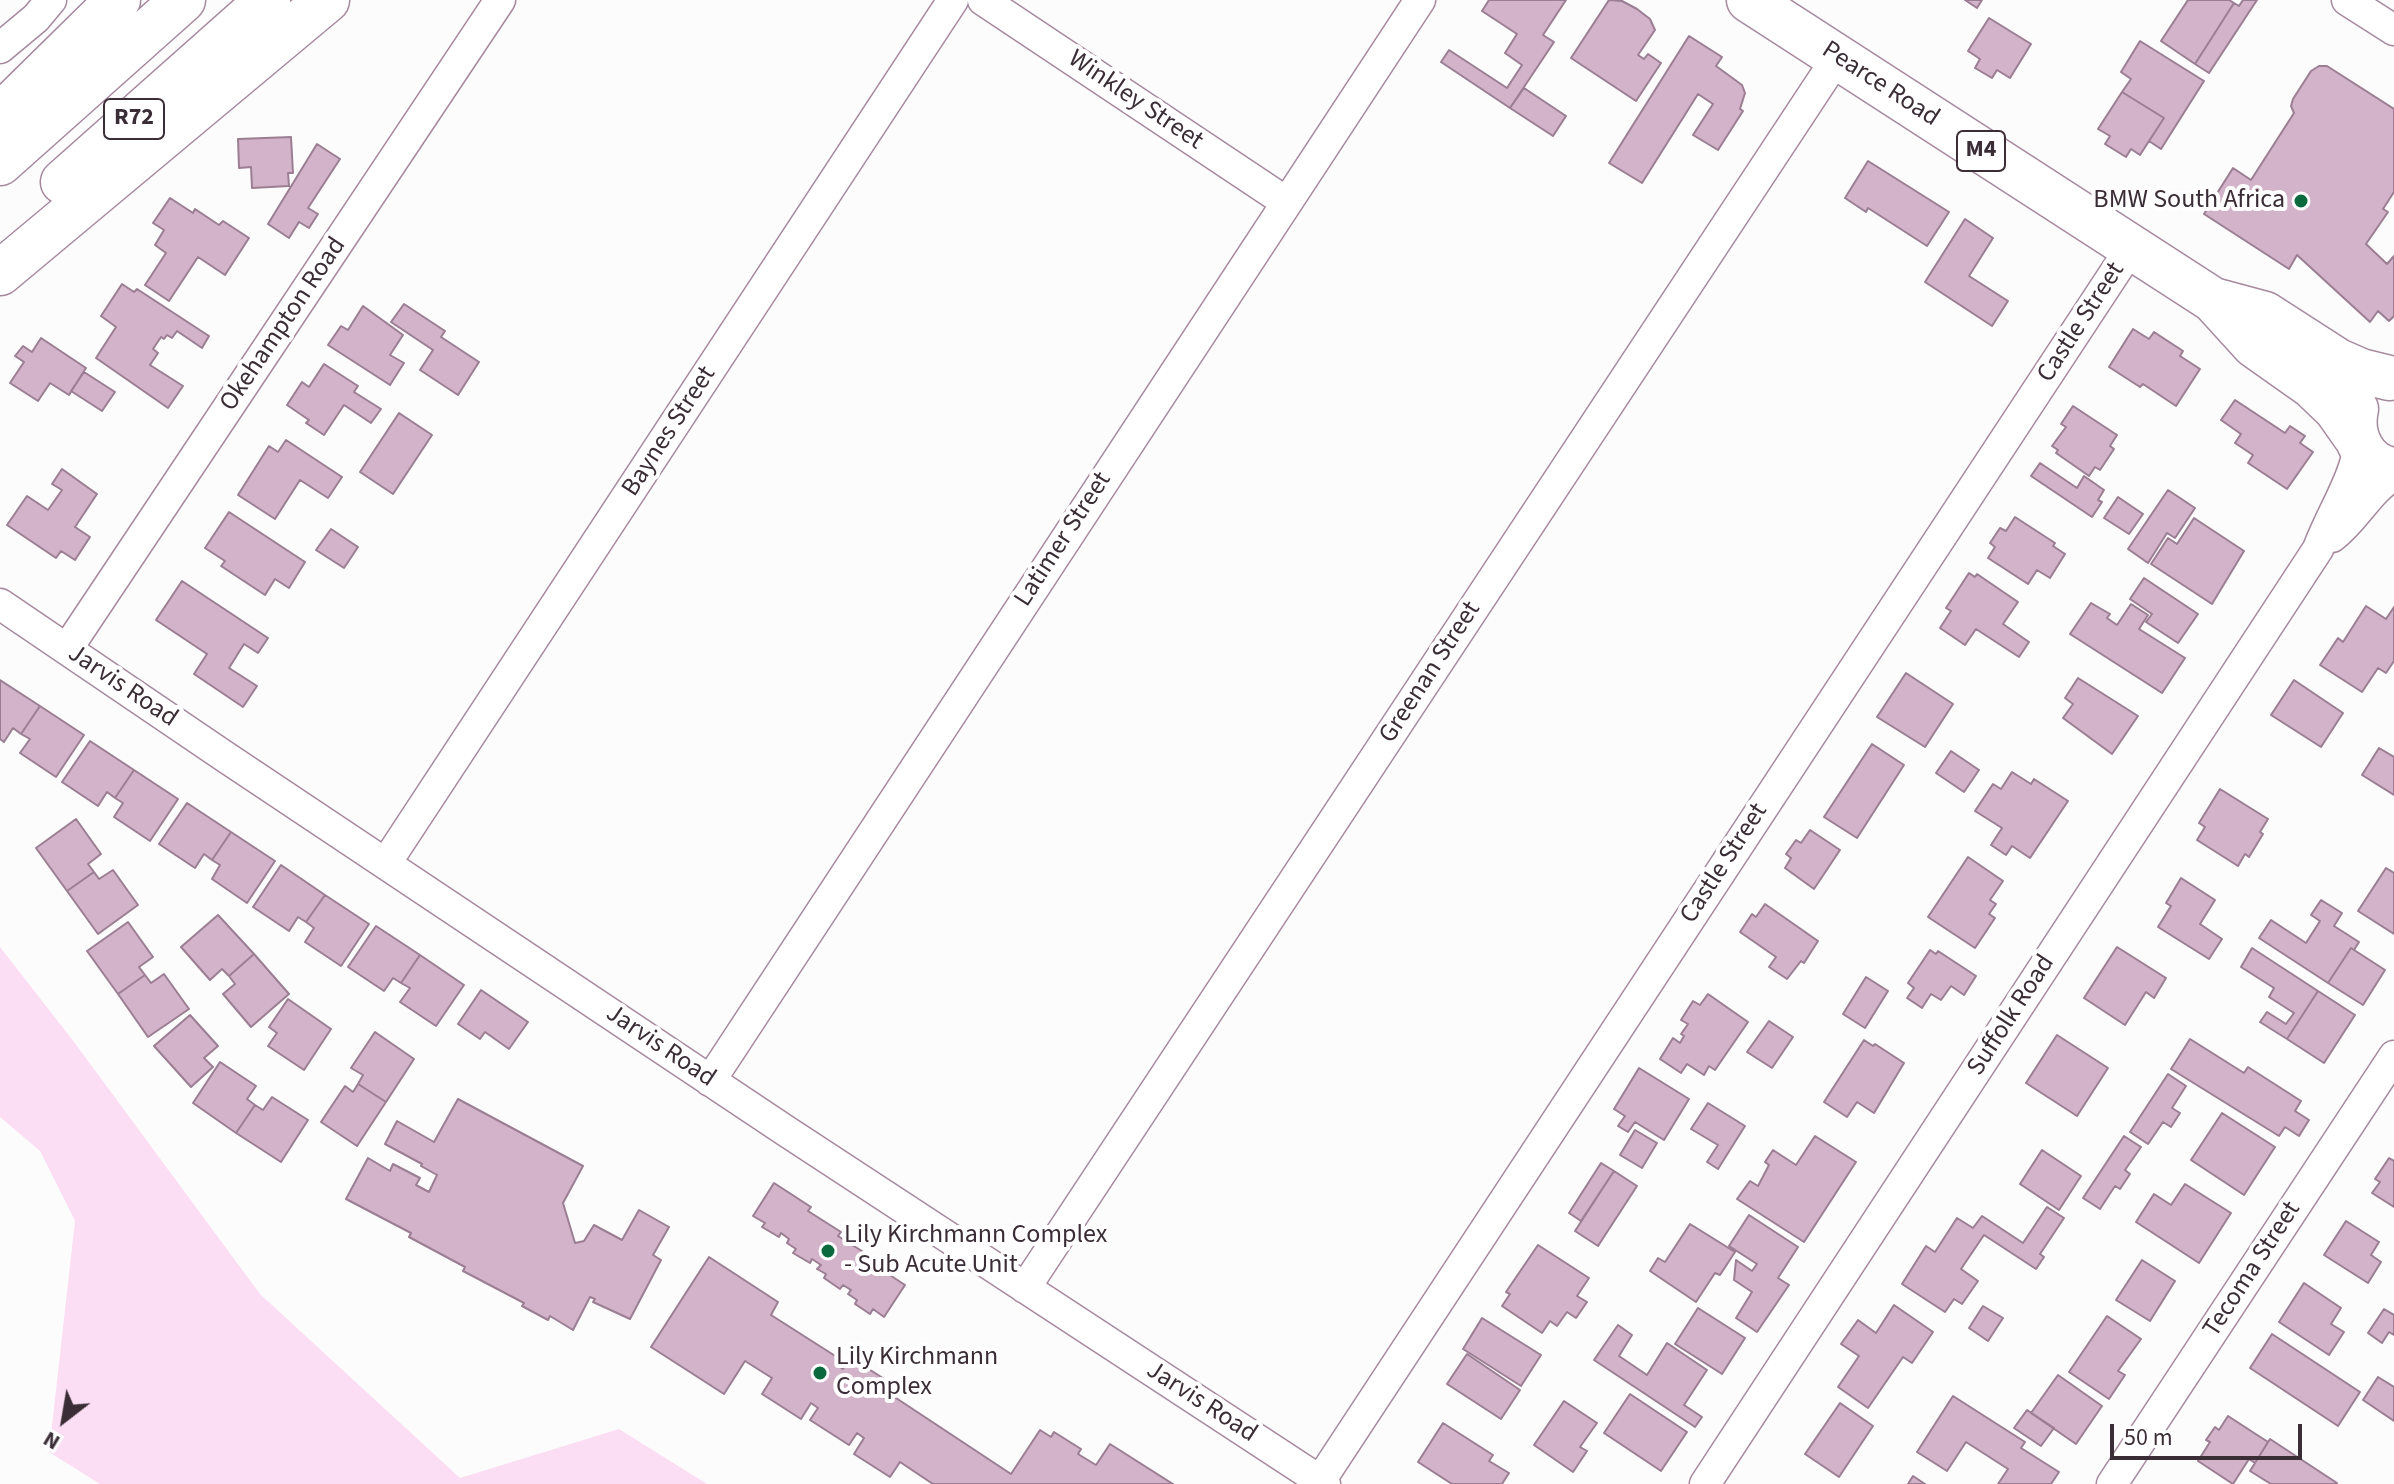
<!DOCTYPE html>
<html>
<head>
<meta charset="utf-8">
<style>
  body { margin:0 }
  #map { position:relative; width:2394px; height:1484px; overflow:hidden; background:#fcfcfc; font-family:"Source Sans 3",sans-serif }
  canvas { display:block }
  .north { position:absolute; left:24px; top:1380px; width:80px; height:80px; -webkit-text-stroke:6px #fff; paint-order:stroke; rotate:211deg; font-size:22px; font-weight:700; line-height:32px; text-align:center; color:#3a2d36 }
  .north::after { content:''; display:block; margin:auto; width:28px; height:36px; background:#3a2d36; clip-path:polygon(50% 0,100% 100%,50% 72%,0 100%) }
  .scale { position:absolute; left:2110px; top:1424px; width:192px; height:36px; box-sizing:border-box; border:4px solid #3a2d36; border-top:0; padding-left:10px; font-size:24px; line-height:28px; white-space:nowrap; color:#3a2d36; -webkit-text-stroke:6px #fff; paint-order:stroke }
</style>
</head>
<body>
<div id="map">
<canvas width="2394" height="1484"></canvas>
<div class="north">N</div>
<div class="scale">50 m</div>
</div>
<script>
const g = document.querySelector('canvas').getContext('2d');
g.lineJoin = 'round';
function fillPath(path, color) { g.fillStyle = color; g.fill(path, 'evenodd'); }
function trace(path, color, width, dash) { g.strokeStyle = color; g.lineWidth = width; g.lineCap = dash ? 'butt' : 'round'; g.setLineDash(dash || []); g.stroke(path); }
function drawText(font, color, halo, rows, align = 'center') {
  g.font = font + ' "Source Sans 3",sans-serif'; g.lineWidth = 8; g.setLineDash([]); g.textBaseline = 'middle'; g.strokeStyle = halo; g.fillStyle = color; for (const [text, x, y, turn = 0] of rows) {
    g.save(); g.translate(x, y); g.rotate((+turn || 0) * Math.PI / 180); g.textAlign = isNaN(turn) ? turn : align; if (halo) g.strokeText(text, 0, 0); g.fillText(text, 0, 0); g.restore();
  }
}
const green = new Path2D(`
  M0,947L74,1042L260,1294L460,1478L619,1429L707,1484H100L49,1452L75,1221L40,1151L0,1117Z`);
const building = new Path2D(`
  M1489,0H1566L1543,35L1554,42L1510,108L1441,62L1449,50L1507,88L1522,65L1505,53L1517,34L1482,11Z
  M1609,0L1622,1L1637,9L1650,19L1655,30L1638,55L1644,59L1648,54L1661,63L1636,101L1571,58Z
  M1965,0H1982L1977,8Z
  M2188,0H2229L2234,3L2195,64L2161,41Z
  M2243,0H2257L2209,73L2195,64L2234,3L2239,6Z
  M1989,18L2031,44L2010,78L1997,70L1992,78L1975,68L1980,59L1968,51Z
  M1689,36L1722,57L1716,66L1742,85L1745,93L1740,109L1743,111L1718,150L1693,135L1713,104L1698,94L1642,183L1609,163Z
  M2140,41L2204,81L2161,149L2149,141L2164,118L2122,92L2131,79L2121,72Z
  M2319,66H2327L2394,109V192L2383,209L2388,212L2366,244L2387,264L2394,256V316L2389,321L2378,311L2370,322L2297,255L2289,269L2204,214L2233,168L2251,180L2294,113L2291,106L2293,99L2311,71Z
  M1524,88L1566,116L1553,136L1510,108Z
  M2122,92L2164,118L2140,155L2131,149L2126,157L2105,144L2110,136L2098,129Z
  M291,137L293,173H288L289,186L252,188L251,167L239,168L238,139Z
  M317,144L340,159L308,208L318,214L309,228L299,222L289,238L268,224Z
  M1868,161L1949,212L1927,246L1868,208L1866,212L1845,198Z
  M170,198L193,213L195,209L219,225L223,221L249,238L225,275L198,257L169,301L145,285L166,253L155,245L164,230L153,223Z
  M1965,219L1993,238L1969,276L2008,301L1992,326L1925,282Z
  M122,284L134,292L137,289L209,336L202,348L177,331L172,338L167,335L164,339L161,337L153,349L158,353L150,365L183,386L168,408L96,358L116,327L101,316Z
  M404,304L445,331L441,337L479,362L458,395L420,370L433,350L391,322Z
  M363,306L403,335L390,355L404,363L390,385L328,345L341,326L348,330Z
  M2133,329L2149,339L2154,332L2183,351L2180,356L2200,369L2176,406L2143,384L2140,387L2109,367Z
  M41,338L86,368L69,395L50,383L38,401L10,383L24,362L15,356L23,346L32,352Z
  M324,364L358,386L354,392L381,409L371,423L344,405L324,435L306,423L309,420L287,405L302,382L309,387Z
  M84,372L115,392L102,411L71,391Z
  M2235,400L2285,433L2290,426L2305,436L2300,443L2313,452L2287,489L2248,463L2253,455L2235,443L2241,434L2221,420Z
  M2073,406L2117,435L2110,446L2114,449L2100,470L2095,467L2089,476L2056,453L2058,450L2052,446L2066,427L2061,424Z
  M399,413L432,435L393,494L360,472Z
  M286,440L342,477L328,498L300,480L275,519L238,495L269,446L278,452Z
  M2040,463L2077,488L2084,476L2104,490L2098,500L2102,502L2092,517L2031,476Z
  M62,469L97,494L75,527L90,537L75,560L61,551L56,558L7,525L27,496L48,510L62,490L52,484Z
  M2168,490L2195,508L2175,538L2167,533L2148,563L2128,549Z
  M2118,497L2143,514L2129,534L2104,518Z
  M229,512L305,562L289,588L275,579L265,595L221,566L225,561L205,548Z
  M2015,517L2055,543L2053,546L2065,554L2050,578L2037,570L2028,584L1988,558L1995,547L1990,543L2000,528L2006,531Z
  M2194,518L2244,551L2212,604L2151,564L2168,538L2177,544Z
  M331,529L358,547L344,568L316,550Z
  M1969,573L1975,577L1977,574L2018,602L2003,624L2029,642L2019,657L1976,629L1965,645L1940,628L1951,611L1946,608Z
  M2144,578L2198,614L2178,643L2146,622L2152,614L2130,599Z
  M182,581L268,638L258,653L244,644L229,668L257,686L243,707L194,674L207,654L156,620Z
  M2091,603L2110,614L2107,618L2117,625L2131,604L2148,615L2139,629L2185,658L2162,693L2070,634Z
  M2366,606L2386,619L2394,607V661L2386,673L2378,668L2362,692L2320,665L2338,638L2343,642Z
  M1906,673L1953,704L1925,747L1877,717Z
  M2078,678L2138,716L2112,754L2063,718L2073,704L2065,698Z
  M0,680L40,706L21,734L13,728L4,742L0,739Z
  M2294,680L2343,713L2321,747L2271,715Z
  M40,706L84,735L56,777L20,753L30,739L21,734Z
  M90,741L134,770L115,798L107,792L98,806L62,782Z
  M1872,744L1904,765L1857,838L1824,817Z
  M2379,748L2394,757V795L2362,775Z
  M1951,751L1979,770L1964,792L1936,773Z
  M134,770L178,799L150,841L114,817L123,803L115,798Z
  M2012,772L2031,784L2034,779L2068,801L2030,858L2012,846L2006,855L1991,845L2002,828L1975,811L1993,784L2001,789Z
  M2220,789L2268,819L2260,832L2263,834L2249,857L2245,854L2238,866L2197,840L2205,827L2199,823Z
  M187,803L231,832L212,860L204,854L195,868L159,844Z
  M76,819L101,854L88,864L94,872L67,891L36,848Z
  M1810,830L1840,850L1814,889L1785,868L1791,858L1786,854L1796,840L1801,843Z
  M231,832L275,861L247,903L212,879L220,865L212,860Z
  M1968,857L2003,881L1990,900L1996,904L1989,914L1995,918L1975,948L1928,917Z
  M281,865L325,895L306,922L298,917L289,931L253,907Z
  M2386,868L2394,873V934L2358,911Z
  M113,870L138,905L98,934L67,891L94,872L99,879Z
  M2181,878L2215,900L2200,924L2222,939L2209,959L2158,927L2171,906L2166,903Z
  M325,895L369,924L341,966L305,942L314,928L306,922Z
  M2321,900L2342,913L2334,926L2359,942L2354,950L2351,948L2328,983L2259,938L2271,920L2306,943L2320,921L2311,915Z
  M1765,904L1818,941L1804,963L1801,961L1787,979L1769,967L1776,957L1740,932L1752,914L1756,917Z
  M218,915L254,954L229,976L222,969L210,980L181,947Z
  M128,922L153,957L139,967L145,975L118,994L87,951Z
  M376,926L420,955L401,983L393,978L384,991L348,967Z
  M2117,947L2166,978L2154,998L2146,992L2125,1025L2084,998Z
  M2252,948L2318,991L2287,1039L2260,1022L2267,1012L2286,1024L2294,1013L2269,997L2274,988L2241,967Z
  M2351,948L2385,970L2363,1005L2328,983Z
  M1930,950L1936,954L1938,951L1976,976L1964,995L1951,986L1941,1000L1931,994L1922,1008L1907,998L1914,988L1908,983Z
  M254,954L289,994L251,1027L223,994L235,984L229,976Z
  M420,955L464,985L436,1026L400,1002L410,988L401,983Z
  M164,974L189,1009L148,1037L118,994L145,975L151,983Z
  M1866,977L1888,991L1865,1028L1843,1014Z
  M481,990L528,1022L509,1049L485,1032L480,1039L458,1024Z
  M2318,991L2355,1015L2324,1063L2287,1039Z
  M1708,994L1748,1022L1715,1070L1709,1066L1704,1075L1687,1064L1681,1073L1660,1059L1673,1038L1680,1043L1684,1036L1681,1034L1688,1024L1681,1020L1693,1001L1700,1005Z
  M288,999L331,1029L304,1070L268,1046L277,1033L269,1027Z
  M190,1015L218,1046L204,1058L213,1067L191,1087L154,1046Z
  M1769,1021L1793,1037L1772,1068L1747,1052Z
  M375,1032L414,1059L386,1102L358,1084L363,1075L351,1068Z
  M2057,1035L2108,1068L2077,1116L2026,1083Z
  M2190,1039L2244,1073L2248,1067L2301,1101L2295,1111L2309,1120L2299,1136L2285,1127L2279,1136L2171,1069Z
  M1864,1040L1873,1046L1875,1044L1904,1063L1874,1113L1857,1102L1847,1117L1824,1102Z
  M220,1062L256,1086L247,1099L255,1105L236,1133L193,1103Z
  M1639,1068L1689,1099L1664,1140L1635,1122L1628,1132L1618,1126L1625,1116L1614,1109Z
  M2168,1074L2186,1086L2172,1108L2180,1113L2171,1127L2163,1122L2148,1144L2130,1132Z
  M358,1084L386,1102L357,1146L321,1122L345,1086L353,1092Z
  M272,1097L308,1120L281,1162L236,1133L255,1105L263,1110Z
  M458,1099L583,1166L563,1203L575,1243L584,1241L594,1225L622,1240L639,1210L669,1227L653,1255L661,1260L630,1319L593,1302L595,1299L590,1297L573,1330L550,1316L548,1320L522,1306L524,1303L463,1271L465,1267L409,1237L411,1233L346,1199L368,1158L390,1171L393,1164L420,1178L416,1185L429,1192L437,1175L421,1166L422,1164L385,1144L397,1121L434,1142Z
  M1708,1103L1745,1126L1718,1169L1707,1162L1718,1145L1691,1129Z
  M2222,1113L2275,1147L2244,1195L2191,1160Z
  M1635,1130L1657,1143L1642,1168L1620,1155Z
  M1815,1136L1856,1162L1804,1242L1737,1199L1750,1181L1758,1186L1769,1165L1765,1162L1773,1150L1796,1165Z
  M2124,1136L2141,1147L2125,1170L2130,1174L2120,1189L2115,1186L2100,1209L2083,1198Z
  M2042,1150L2081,1176L2059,1210L2020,1184Z
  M2389,1158L2394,1161V1207L2372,1193L2380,1182L2375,1179Z
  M1601,1163L1614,1171L1581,1221L1569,1213Z
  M1614,1171L1637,1186L1598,1246L1575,1231Z
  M774,1183L811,1207L808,1211L841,1232L838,1236L873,1258L870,1262L905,1285L884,1317L873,1309L870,1314L855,1304L857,1300L848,1294L851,1290L843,1285L840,1289L824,1278L826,1274L817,1269L821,1265L812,1259L810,1263L793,1253L796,1249L787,1243L789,1239L781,1233L779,1237L762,1227L765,1223L753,1216Z
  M2185,1184L2231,1213L2199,1263L2136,1222L2154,1194L2171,1205Z
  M2047,1207L2064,1218L2040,1254L2044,1257L2036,1269L1984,1235L1961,1269L1978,1281L1962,1304L1954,1299L1945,1312L1902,1284L1926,1246L1935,1252L1957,1218L1973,1228L1982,1216L2023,1243Z
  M1749,1215L1798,1247L1778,1278L1789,1285L1757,1332L1736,1318L1752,1292L1734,1280L1736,1260L1752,1271L1757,1264L1729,1246Z
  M2346,1221L2379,1242L2371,1255L2381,1262L2368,1283L2324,1255Z
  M1690,1224L1735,1252L1720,1275L1715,1273L1696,1302L1650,1271L1658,1258L1665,1262Z
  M1538,1245L1589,1278L1577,1296L1587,1302L1576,1318L1567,1312L1557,1326L1550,1321L1542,1333L1502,1306L1510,1294L1506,1292Z
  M709,1257L778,1302L771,1315L840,1359L837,1365L843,1369L850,1357L889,1382L880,1395L886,1399L890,1394L1011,1474L1040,1430L1051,1437L1054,1432L1081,1449L1078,1454L1096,1465L1110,1444L1173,1484H933L900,1462L890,1477L854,1454L864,1438L857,1433L849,1445L810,1420L818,1408L811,1403L801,1419L762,1394L772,1378L745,1361L724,1394L651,1347Z
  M2142,1260L2175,1281L2150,1321L2116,1300Z
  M2304,1283L2341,1308L2331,1324L2344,1332L2329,1355L2279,1322Z
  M1894,1305L1933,1332L1912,1363L1903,1357L1868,1408L1838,1387L1859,1356L1841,1344L1858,1320L1876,1333Z
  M1983,1306L2003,1318L1988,1341L1969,1328Z
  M1698,1308L1745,1338L1722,1374L1675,1344Z
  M2384,1309L2394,1315V1335L2389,1332L2382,1343L2368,1333Z
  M2107,1316L2141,1339L2118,1371L2125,1375L2109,1399L2069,1372Z
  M1482,1318L1541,1355L1521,1386L1463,1349Z
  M1618,1325L1632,1335L1619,1356L1647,1375L1667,1343L1707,1370L1684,1405L1702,1417L1695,1427L1594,1360Z
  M2272,1334L2360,1392L2338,1426L2250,1368Z
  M1467,1354L1520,1390L1501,1419L1447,1384Z
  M2058,1375L2102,1406L2076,1444L2031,1413Z
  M2378,1377L2394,1387V1421L2363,1400Z
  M1630,1394L1687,1432L1661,1471L1604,1433Z
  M1953,1396L2025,1442L2021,1448L2059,1472L2051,1484H1998L2008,1469L1966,1442L1947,1471L1917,1452Z
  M1564,1401L1597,1423L1580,1447L1587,1451L1573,1472L1534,1445Z
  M1840,1403L1873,1426L1839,1477L1805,1454Z
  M2027,1410L2054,1428L2041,1446L2014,1428Z
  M2228,1416L2268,1442L2255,1463L2249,1459L2233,1484L2198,1461L2210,1442L2206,1440L2215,1427L2219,1430Z
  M1443,1423L1493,1455L1489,1461L1509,1473L1502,1484H1452L1418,1462Z
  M2270,1439L2337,1483L2336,1484H2271L2250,1471Z
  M1913,1476L1925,1484H1908Z`);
const minor = new Path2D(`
  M983,0L1286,202
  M2347,0L2394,30
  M0,48L36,18L51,0
  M2332,537C2356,519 2368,491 2394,475
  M0,604L224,756L786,1131L1325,1484
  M67,649L500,0
  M386,863L953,0
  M710,1081L1420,0
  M1025,1288L1837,58
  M1320,1481L2131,248
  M1705,1484L2318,549C2330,516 2356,477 2359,444
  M2112,1484L2394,1056`);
const primary = new Path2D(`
  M1749,0L2213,300L2254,345L2312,386L2336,409L2355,436
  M2213,300L2265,314L2338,361L2361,371L2389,378
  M2356,409C2350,436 2364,466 2394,470`);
const trunk = new Path2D(`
  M0,116L118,0
  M0,163L183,0
  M63,182L268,0
  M0,273L327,0`);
const markers = [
  [2301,201,8,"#0a6a3e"],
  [828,1251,8,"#0a6a3e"],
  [820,1373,8,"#0a6a3e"]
];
const shields = [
  [134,119,60],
  [1981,151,48]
];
const shieldNames = [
  ["R72",134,119],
  ["M4",1981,151]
];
const streetNames = [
  ["Pearce Road",1880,85,33],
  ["Winkley Street",1135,101,34],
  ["Castle Street",2082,323,-57],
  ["Okehampton Road",284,325,-56],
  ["Baynes Street",670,432,-57],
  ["Latimer Street",1064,540,-57],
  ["Greenan Street",1431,673,-57],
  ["Jarvis Road",122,687,34],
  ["Castle Street",1725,864,-57],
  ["Suffolk Road",2012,1016,-57],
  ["Jarvis Road",660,1047,34],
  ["Tecoma Street",2253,1270,-57],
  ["Jarvis Road",1201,1403,33]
];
const poiNames = [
  ["BMW South Africa",2285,201,"right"],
  ["Lily Kirchmann Complex",844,1236],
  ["- Sub Acute Unit",844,1266],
  ["Lily Kirchmann",836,1358],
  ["Complex",836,1388]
];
fillPath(green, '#fcdef4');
fillPath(building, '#d2b3c9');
trace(building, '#9b7e93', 2);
trace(minor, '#a7899e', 33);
trace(primary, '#a7899e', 47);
trace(trunk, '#a7899e', 47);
trace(minor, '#fff', 30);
trace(primary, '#fff', 44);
trace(trunk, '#fff', 44);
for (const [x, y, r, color] of markers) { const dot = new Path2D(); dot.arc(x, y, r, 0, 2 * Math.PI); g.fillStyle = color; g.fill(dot); trace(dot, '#fff', 3); }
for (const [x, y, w] of shields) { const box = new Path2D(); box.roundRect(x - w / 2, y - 20, w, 40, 6); g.fillStyle = '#fff'; g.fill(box); trace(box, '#3a2d36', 2); }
drawText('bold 24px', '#3a2d36', null, shieldNames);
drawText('26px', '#3a2d36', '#fff', streetNames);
drawText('26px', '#3a2d36', '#fff', poiNames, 'left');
</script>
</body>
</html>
